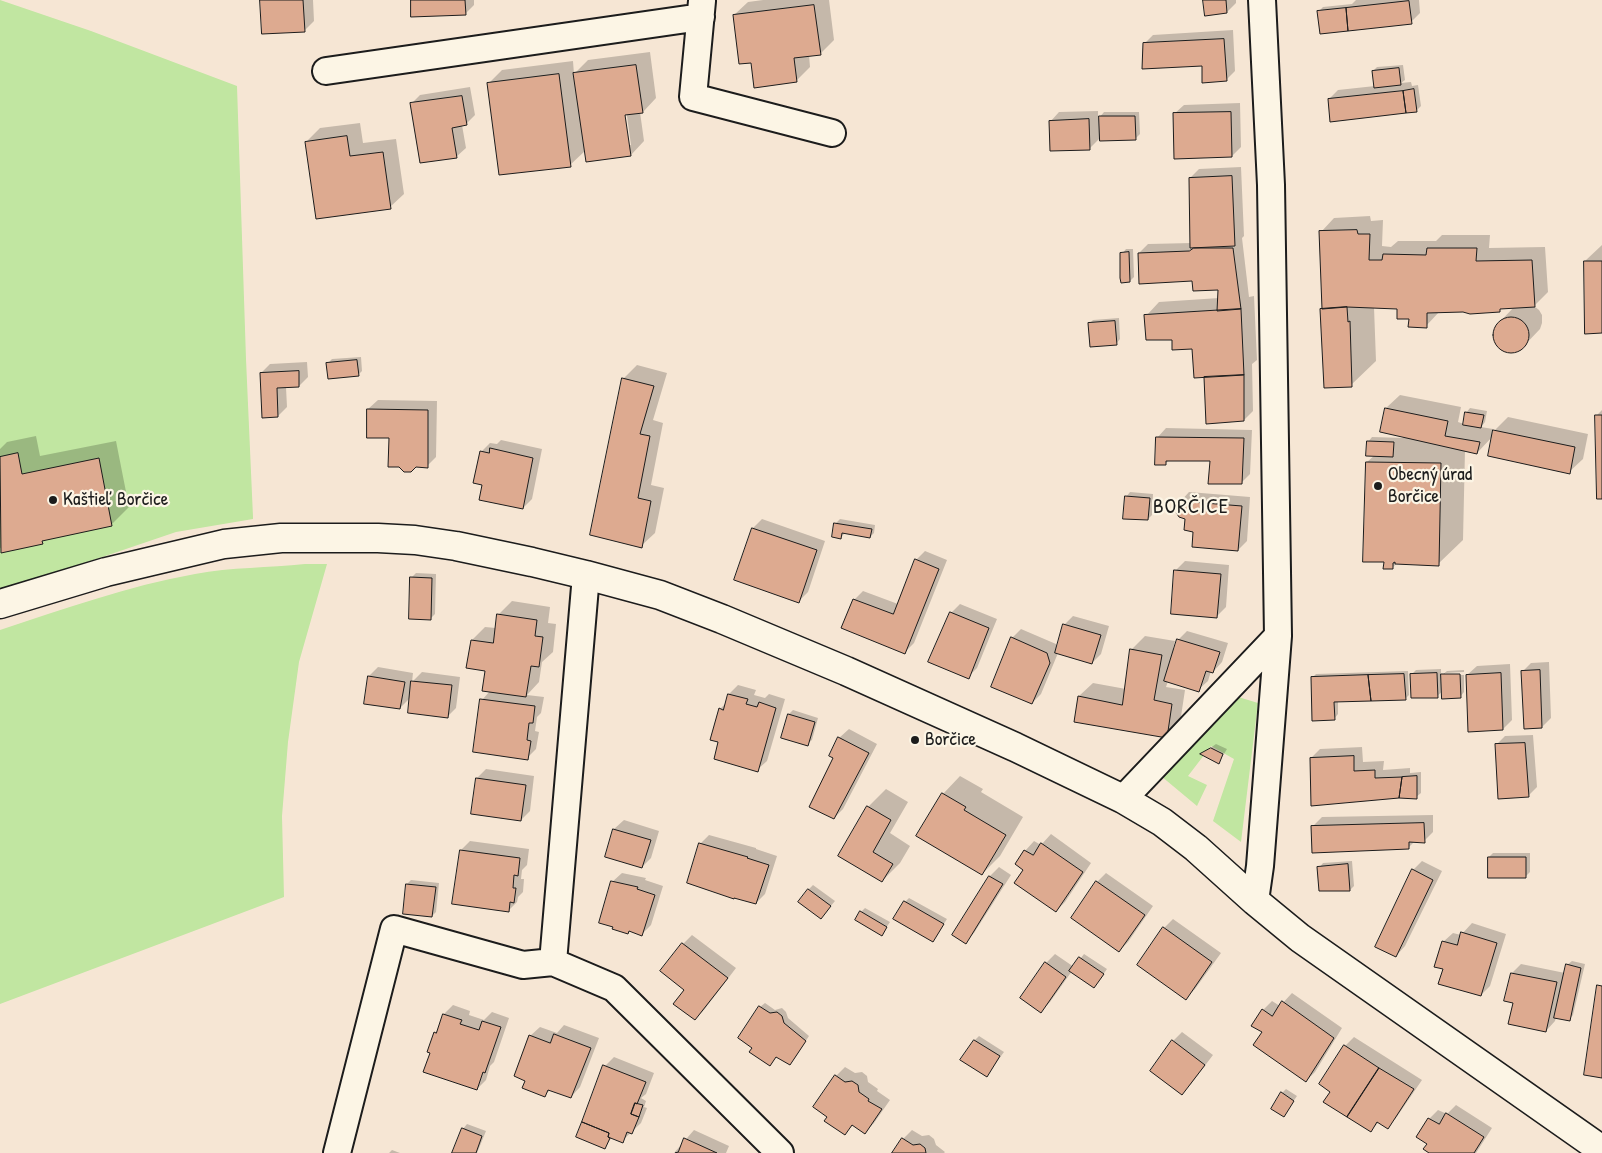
<!DOCTYPE html>
<html>
<head>
<meta charset="utf-8">
<style>
  body { margin:0 }
  canvas { display:block; background:#f6e6d4 }
</style>
</head>
<body>
<canvas width="1602" height="1153"></canvas>
<script>
const g = document.querySelector('canvas').getContext('2d');
g.lineJoin = 'round';
function fillPath(path, color) { g.fillStyle = color; g.fill(path, 'evenodd'); }
function trace(path, color, width, dash) { g.strokeStyle = color; g.lineWidth = width; g.lineCap = dash ? 'butt' : 'round'; g.setLineDash(dash || []); g.stroke(path); }
function drawText(font, color, halo, rows, align = 'center') {
  g.font = font + ' "Patrick Hand",sans-serif'; g.lineWidth = 4.5; g.setLineDash([]); g.textBaseline = 'middle'; g.strokeStyle = halo; g.fillStyle = color; for (const [text, x, y, turn = 0] of rows) {
    g.save(); g.translate(x, y); g.rotate((+turn || 0) * Math.PI / 180); g.textAlign = isNaN(turn) ? turn : align; if (halo) g.strokeText(text, 0, 0); g.fillText(text, 0, 0); g.restore();
  }
}
const green = new Path2D(`
  M0,0L91,31L237,86L246,359L253,517V519L176,532L20,585L0,589Z
  M305,564H327L299,662L288,742L282,816L284,897L0,1004V630C64,609 128,586 195,574C231,567 269,568 305,564Z
  M1235,696L1258,703L1241,842L1213,821L1234,759L1211,746L1188,776L1207,785L1197,806L1161,776Z`);
const shadow = new Path2D(`
  M261,0H313L314,21L305,30Z
  M412,0H474V5L465,14Z
  M763,0H829L834,40L820,54L809,55L810,67L796,81L752,61L734,15L748,2Z
  M1204,0H1236V3L1227,12Z
  M1356,0H1419L1420,13L1411,22L1318,12L1323,7L1352,4Z
  M1233,30L1235,71L1226,80L1203,65L1144,44L1153,35Z
  M650,52L656,98L643,112H640L644,141L631,155L586,150L570,165L489,83L502,70L573,61L574,74L588,60ZM623,109H626L631,145H628Z
  M1403,65L1405,80L1401,83L1411,82L1412,86L1418,85L1421,106L1417,110L1329,99L1338,90L1375,86L1373,71L1377,67Z
  M470,87L475,115L466,124L462,125L466,148L456,157L411,104L420,95Z
  M1240,103L1241,147L1232,156L1174,114L1184,105Z
  M1098,111V119L1104,112H1139L1140,134L1136,138L1101,137L1090,148L1050,122L1059,112Z
  M360,123L363,143L396,139L404,194L390,207L306,142L320,128Z
  M1241,167L1244,236L1242,238L1249,297L1254,296L1257,360L1252,364L1253,411L1244,420L1205,376L1193,348L1173,338L1146,316L1159,302L1219,298V289L1193,279L1139,253L1148,244L1192,243L1190,178L1199,169Z
  M1370,216L1371,221L1383,220L1382,246L1391,247L1398,241H1436L1442,235H1490L1489,248L1545,247L1548,292L1534,306L1539,310L1542,315V323L1540,329L1521,349L1508,352L1499,348L1495,343L1494,333L1496,326L1514,307L1502,308L1499,310L1440,311L1426,326L1398,308L1374,307L1376,361L1351,385L1323,308L1321,232L1334,218Z
  M1602,245V332L1585,261Z
  M1126,249H1133L1134,277L1130,281L1122,254Z
  M1119,318L1120,339L1116,344L1089,324L1093,320Z
  M361,357L362,371L358,375L327,364L332,359Z
  M307,362L308,377L299,386L286,387L287,407L278,416L261,373L270,364Z
  M637,365L667,373L653,420L663,423L651,485L664,488L655,533L641,546L623,379Z
  M1400,395L1461,407L1458,422L1464,424L1466,413L1470,408L1487,411L1485,422L1481,427L1493,429L1492,433L1508,417L1588,434L1583,459L1569,472L1493,436L1477,453L1465,450L1463,540L1438,564L1397,563L1392,568L1385,561L1367,462L1375,455L1368,442L1372,437L1404,438L1386,408Z
  M378,400L437,401L436,457L427,466L390,436L368,409Z
  M1602,410V498L1596,416Z
  M1166,428L1252,430L1250,474L1241,483L1211,460L1170,459L1165,464L1157,438Z
  M36,436L40,456L116,441L129,507L111,525L46,538L42,542L0,548V449L7,442Z
  M501,440L542,449L532,499L523,508L484,484L481,452L490,443L497,444Z
  M1130,492L1153,494L1152,515L1148,519L1126,497Z
  M1189,492L1250,497L1247,541L1238,550L1194,531L1186,518L1180,502Z
  M762,519L825,541L808,592L799,601L736,579L753,528Z
  M840,519L875,525L874,533L870,537L845,533L841,537L835,524Z
  M925,551L947,560L914,643L905,652L854,600L863,591L898,604L916,560Z
  M1185,561L1229,565L1226,607L1217,616L1175,571Z
  M416,573L436,574L435,614L430,619L412,577Z
  M512,601L550,607L548,623L556,624L553,652L542,662L539,682L527,695L544,697L541,713L537,717L535,731L539,732L536,749L527,758L482,700L490,691L486,670L472,640L485,627L496,628L498,615Z
  M960,604L997,619L977,668L968,677L951,613Z
  M1073,616L1109,626L1101,654L1092,663L1058,653L1041,694L1032,703L1012,638L1021,629L1056,644L1057,650L1064,625Z
  M1187,631L1228,643L1222,662L1213,672L1211,671L1208,681L1198,690L1168,681L1166,687L1185,690L1180,723L1166,737L1079,696L1093,683L1126,689L1132,649L1145,636L1175,641L1173,649L1175,650L1178,640Z
  M1549,662L1551,718L1542,727L1522,672L1531,663Z
  M1510,664L1512,720L1503,729L1467,675L1477,666Z
  M378,667L413,673L412,682L422,672L460,677L456,708L447,717L411,697L400,708L369,676Z
  M1441,669V676L1447,671L1464,670V672L1445,673V675H1464V692L1460,697L1443,691L1437,696L1412,674L1416,670Z
  M1408,671L1409,695L1405,699L1338,701V714L1334,719L1312,678L1316,674Z
  M738,685L756,690L754,695L765,698L769,694L785,699L767,761L757,770L720,742V709L727,702L729,694Z
  M793,710L818,718L812,740L807,744L782,737L789,714Z
  M849,729L877,744L843,809L834,818L816,793L834,757L830,755L839,738Z
  M1533,735L1537,787L1528,796L1496,745L1505,736Z
  M1216,744L1227,749L1219,762L1202,754Z
  M1362,747L1363,762L1384,761L1383,770L1410,768V773L1421,772V793L1416,797L1311,758L1320,749Z
  M486,769L534,776L530,811L521,820L472,813L477,778Z
  M960,776L983,789L981,792L1023,817L1000,856L982,874L943,794Z
  M886,789L908,802L890,833L910,846L900,863L882,881L839,855L868,807Z
  M1433,815V832L1424,841H1415L1408,848L1313,826L1322,817Z
  M624,820L659,831L651,858L642,867L606,856L614,829Z
  M1051,834L1091,863L1065,902L1056,911L1025,869L1016,863L1025,851L1034,841L1041,845Z
  M709,835L756,848V849L777,856L765,894L756,903L700,844Z
  M470,841L529,849L527,865L522,870L521,879H524L523,892L518,897L517,902L508,911L461,850Z
  M1493,853H1530V872L1525,877L1489,857Z
  M1352,861L1354,886L1350,890L1319,868L1323,863Z
  M1422,861L1442,871L1405,946L1396,956L1413,870Z
  M999,867L1011,875L974,933L965,942L990,876Z
  M622,873L646,878L645,880L663,886L651,925L642,934L612,882Z
  M1106,873L1153,906L1128,942L1119,951L1097,882Z
  M411,880L439,883L436,912L432,916L407,884Z
  M813,885L835,901L825,913L808,890Z
  M909,898L947,919L933,941L905,902Z
  M865,908L890,922L882,934L861,912Z
  M1173,919L1221,953L1195,989L1186,998L1164,928Z
  M1472,923L1506,934L1490,986L1481,995L1444,968L1443,942L1453,933L1461,935Z
  M692,935L736,968L704,1010L695,1019L686,989L683,944Z
  M1055,954L1074,967L1084,954L1107,969L1098,982L1072,971L1050,1002L1041,1011L1046,963Z
  M1572,961L1585,964L1573,1015L1569,1020L1556,1017L1555,1021L1546,1031L1514,1002L1512,973L1521,964L1565,973L1567,965Z
  M1292,993L1342,1028L1315,1072L1306,1081L1264,1032L1263,1010L1272,1001L1280,1006Z
  M765,1003L775,1010L782,1008L786,1012L788,1018L809,1036L794,1059L777,1056L770,1065L753,1047L760,1007Z
  M453,1005L470,1011L469,1015L484,1020L492,1012L509,1018L494,1062L490,1066L486,1080L477,1089L431,1052L435,1033L439,1029L444,1014Z
  M564,1025L599,1038L580,1087L571,1097L551,1089L545,1095L527,1080L530,1036L540,1027L557,1033Z
  M1182,1032L1213,1055L1191,1084L1182,1093L1173,1041Z
  M979,1036L1004,1052L987,1075L975,1040Z
  M1354,1037L1422,1080L1396,1118L1387,1127L1379,1122L1371,1130L1331,1091L1345,1046Z
  M614,1057L654,1073L646,1094L641,1098L646,1101L644,1107L647,1108L641,1123L622,1141L612,1137L605,1147V1066Z
  M845,1067L855,1073L862,1072L867,1076L868,1082L878,1089L877,1091L890,1100L874,1123L865,1132L854,1124L845,1133L829,1116L836,1076Z
  M1286,1089L1297,1096L1284,1115L1282,1093Z
  M1456,1105L1492,1128L1476,1153H1431L1429,1143L1418,1137L1429,1119L1438,1110L1447,1114Z
  M467,1124L486,1131L477,1153H454L463,1129Z
  M694,1130L729,1146L726,1153H674Z
  M912,1130L922,1136L929,1135L934,1139L936,1145L945,1152L944,1153H894L903,1139Z
  M392,1150L400,1153H389Z`);
const building = new Path2D(`
  M260,0H303L305,32L262,34Z
  M411,0H465L466,15L411,17Z
  M1203,0H1226L1227,13L1205,16Z
  M1409,1L1412,24L1348,31L1346,8Z
  M814,5L821,55L794,58L797,82L754,88L751,63L739,64L733,15Z
  M1346,8L1348,31L1320,34L1317,11Z
  M1224,39L1227,81L1202,83V66L1142,69L1143,43Z
  M636,65L643,113L625,115L631,156L586,162L573,73Z
  M1399,68L1401,85L1374,88L1372,71Z
  M559,74L571,167L499,175L487,83Z
  M1414,89L1417,112L1406,113L1403,91Z
  M1403,91L1406,113L1330,122L1328,99Z
  M462,96L467,125L452,128L457,158L420,163L410,103Z
  M1231,112L1232,157L1174,159L1173,113Z
  M1099,116H1135L1136,140L1100,141Z
  M1089,119L1090,150L1050,151L1049,121Z
  M347,136L350,156L383,152L391,209L316,219L305,142Z
  M1232,176L1235,246L1190,248L1189,178Z
  M1357,230L1358,234H1370L1369,260H1382L1383,254L1426,255L1427,248H1477L1476,261L1532,260L1535,307L1500,309V312L1470,314L1463,312L1427,313V328L1408,327L1409,319H1397V309L1347,307L1322,309L1319,231Z
  M1194,248H1233L1241,309L1217,311L1218,290L1193,291L1192,281L1139,284L1138,253L1189,251Z
  M1129,252L1130,282L1121,283L1120,278V253Z
  M1584,261H1602V333L1585,334Z
  M1347,307L1348,322L1350,321L1352,387L1324,388L1320,309Z
  M1241,309L1244,375L1194,378L1192,349L1172,350V340H1146L1144,315Z
  M1493 335a18 18 0 1 1 36 0a18 18 0 1 1-36 0Z
  M1115,321L1117,345L1090,347L1088,323Z
  M357,360L359,376L328,379L326,363Z
  M299,371V387L277,388L278,417L262,418L260,373Z
  M1244,375V421L1206,424L1204,377Z
  M622,378L654,386L640,434L650,436L638,498L651,501L642,548L590,535Z
  M1385,408L1448,421L1445,436L1480,442L1477,454L1380,432Z
  M367,409L428,410V468L416,467L411,472H404L399,467H388L389,438H367Z
  M1465,412L1484,415L1481,428L1463,425Z
  M1595,415H1602V499H1597Z
  M1493,430L1575,447L1570,474L1488,456Z
  M1156,437L1244,438L1242,484H1208L1210,461H1166V465H1155Z
  M1367,441L1394,442L1393,457L1366,456Z
  M490,448L533,458L523,509L479,500L482,485L473,483L480,451L489,453Z
  M18,453L22,474L99,458L112,526L42,541L43,544L1,553L0,457Z
  M1366,462L1441,463L1439,566L1395,564V562L1393,563V569H1383L1384,562H1363Z
  M1125,496L1150,498L1148,520L1123,519Z
  M1179,501L1242,506L1238,551L1192,547L1193,532L1184,530L1185,519L1179,517L1174,509Z
  M834,523L872,529L870,538L842,533L841,539L832,537Z
  M752,528L817,550L799,603L734,580Z
  M915,559L939,569L905,654L841,628L853,599L893,614Z
  M1174,570L1221,574L1217,618L1171,614Z
  M410,577L432,578L431,620L409,619Z
  M950,612L989,628L969,679L928,662Z
  M497,614L537,620L535,636L543,637L539,667L531,666L526,697L482,691L485,671L466,668L471,640L493,643Z
  M1063,624L1101,635L1092,664L1055,653Z
  M1011,637L1047,653L1050,663L1032,704L991,687Z
  M1177,639L1220,652L1213,673L1206,671L1199,692L1164,681Z
  M1130,649L1162,655L1154,700L1172,704L1167,738L1074,722L1078,696L1122,705Z
  M1540,670L1542,728L1524,729L1521,671Z
  M1437,673L1438,698H1411L1410,674Z
  M1501,673L1503,730L1468,732L1466,675Z
  M1404,674L1406,700L1371,701L1368,675Z
  M1441,674H1460L1461,698L1442,699Z
  M1368,675L1371,701L1334,702L1335,720L1312,721L1311,677Z
  M368,676L405,682L400,709L364,704Z
  M411,681L452,685L448,718L408,713Z
  M728,694L748,699L746,704L757,707L759,702L776,708L758,772L714,759L718,742L710,740L719,708L723,710Z
  M480,699L535,706L533,723H529L527,740L531,741L528,760L473,752Z
  M788,714L815,722L808,746L781,738Z
  M838,737L869,753L834,819L809,807L833,758L829,756Z
  M1525,743L1529,797L1498,799L1495,744Z
  M1211,748L1223,754L1219,764L1200,754Z
  M1354,756V771L1375,770V778L1402,777L1399,798L1311,806L1310,758Z
  M1417,776V799L1399,798L1402,777Z
  M476,778L526,785L521,821L471,814Z
  M942,793L966,807L964,810L1006,835L982,875L916,836Z
  M867,806L891,820L873,852L893,864L882,882L838,856Z
  M1424,823L1425,843L1409,842V849L1312,853L1311,826Z
  M613,829L651,840L642,868L605,857Z
  M699,843L748,857L747,858L769,865L756,904L734,898V899L687,883Z
  M1041,843L1083,872L1056,912L1014,883L1023,870L1015,864L1024,850L1033,855Z
  M460,850L520,858L518,876L514,875L513,888H516L514,903L510,902L509,912L452,904Z
  M1488,857H1526V878H1488Z
  M1348,864L1350,891H1319L1317,867Z
  M1412,869L1433,880L1396,957L1375,947Z
  M989,876L1003,884L966,944L952,935Z
  M611,881L638,887L637,889L655,895L642,936L629,931L628,934L612,929L613,927L599,923Z
  M1096,881L1145,915L1119,952L1071,918Z
  M406,884L436,887L432,917L403,914Z
  M808,889L831,906L821,919L798,902Z
  M904,901L944,924L933,942L893,919Z
  M860,911L887,927L882,936L855,920Z
  M1163,927L1212,962L1186,1000L1137,965Z
  M1461,932L1497,943L1481,996L1438,984L1443,969L1434,967L1442,941L1457,945Z
  M682,943L728,978L695,1020L673,1004L684,990L660,971Z
  M1079,957L1104,974L1094,988L1069,971Z
  M1045,962L1066,977L1041,1013L1020,998Z
  M1566,964L1581,968L1570,1021L1554,1018Z
  M1511,973L1557,982L1546,1032L1508,1024L1513,1003L1504,1001Z
  M1597,985L1602,986V1078L1584,1075Z
  M1282,1001L1334,1038L1306,1082L1253,1045L1262,1032L1251,1026L1262,1009L1272,1016Z
  M759,1006L770,1013L777,1012L782,1016L784,1023L806,1041L790,1065L776,1057L770,1066L749,1052L752,1048L738,1038Z
  M443,1014L462,1020L460,1024L479,1030L482,1021L501,1027L485,1073L483,1072L477,1090L423,1072L430,1053L427,1052L434,1032L436,1033Z
  M554,1034L591,1048L571,1098L548,1090L545,1097L522,1088L525,1081L514,1076L529,1035L550,1043Z
  M974,1040L1000,1056L987,1077L960,1060Z
  M1172,1040L1205,1065L1182,1095L1150,1071Z
  M1344,1045L1379,1068L1347,1117L1323,1102L1330,1092L1319,1084Z
  M603,1065L646,1082L637,1104L635,1103L631,1114L639,1117L632,1134L627,1132L623,1143L608,1137L609,1133L582,1122Z
  M1379,1068L1414,1089L1388,1129L1377,1122L1371,1132L1347,1117Z
  M835,1075L845,1082L852,1081L858,1085L859,1092L869,1099L868,1101L882,1109L865,1134L852,1125L845,1135L824,1121L827,1117L813,1107Z
  M1281,1092L1294,1101L1284,1117L1271,1109Z
  M635,1103L643,1105L639,1117L631,1114Z
  M1446,1113L1484,1137L1474,1153H1429L1423,1149L1427,1144L1416,1137L1428,1118L1439,1124Z
  M582,1122L609,1133L608,1137L610,1138L605,1149L576,1137Z
  M462,1128L482,1136L476,1153H452Z
  M684,1138L717,1153H675L678,1152Z
  M902,1138L913,1145L920,1144L925,1148L926,1153H892Z`);
const street = new Path2D(`
  M702,1L693,97L832,133
  M326,71L701,17
  M586,575L553,962L614,988L780,1153
  M1123,799L1278,636
  M1255,901L1260,866L1278,636L1271,185L1262,0
  M337,1153L394,929L523,965L553,962`);
const secondary = new Path2D(`
  M0,604L106,572L224,544L281,538H378L415,540L456,546L532,562L586,575L660,595L722,619L846,671L1015,747L1123,799L1162,822L1196,848L1255,901L1300,938L1602,1150`);
const markers = [
  [1378,486,5,"#1c1c1c"],
  [53,500,5,"#1c1c1c"],
  [915,740,5,"#1c1c1c"]
];
const poiNames = [
  ["Obecný úrad",1388,475],
  ["Borčice",1388,497],
  ["Kaštieľ Borčice",63,500],
  ["Borčice",925,740]
];
const quarterNames = [
  ["BORČICE",1191,507]
];
fillPath(green, '#c1e6a1');
fillPath(shadow, '#0003');
fillPath(building, '#ddaa90');
trace(building, '#1c1c1c', 1);
trace(street, '#1c1c1c', 30);
trace(secondary, '#1c1c1c', 31);
trace(street, '#fcf5e5', 26);
trace(secondary, '#fcf5e5', 28);
for (const [x, y, r, color] of markers) { const dot = new Path2D(); dot.arc(x, y, r, 0, 2 * Math.PI); g.fillStyle = color; g.fill(dot); trace(dot, '#fcf5e5', 2); }
drawText('19px', '#1c1c1c', '#fcf5e5', poiNames, 'left');
g.letterSpacing = '1px';
drawText('21px', '#1c1c1c', '#fcf5e5', quarterNames);
g.letterSpacing = '0px';
</script>
</body>
</html>
